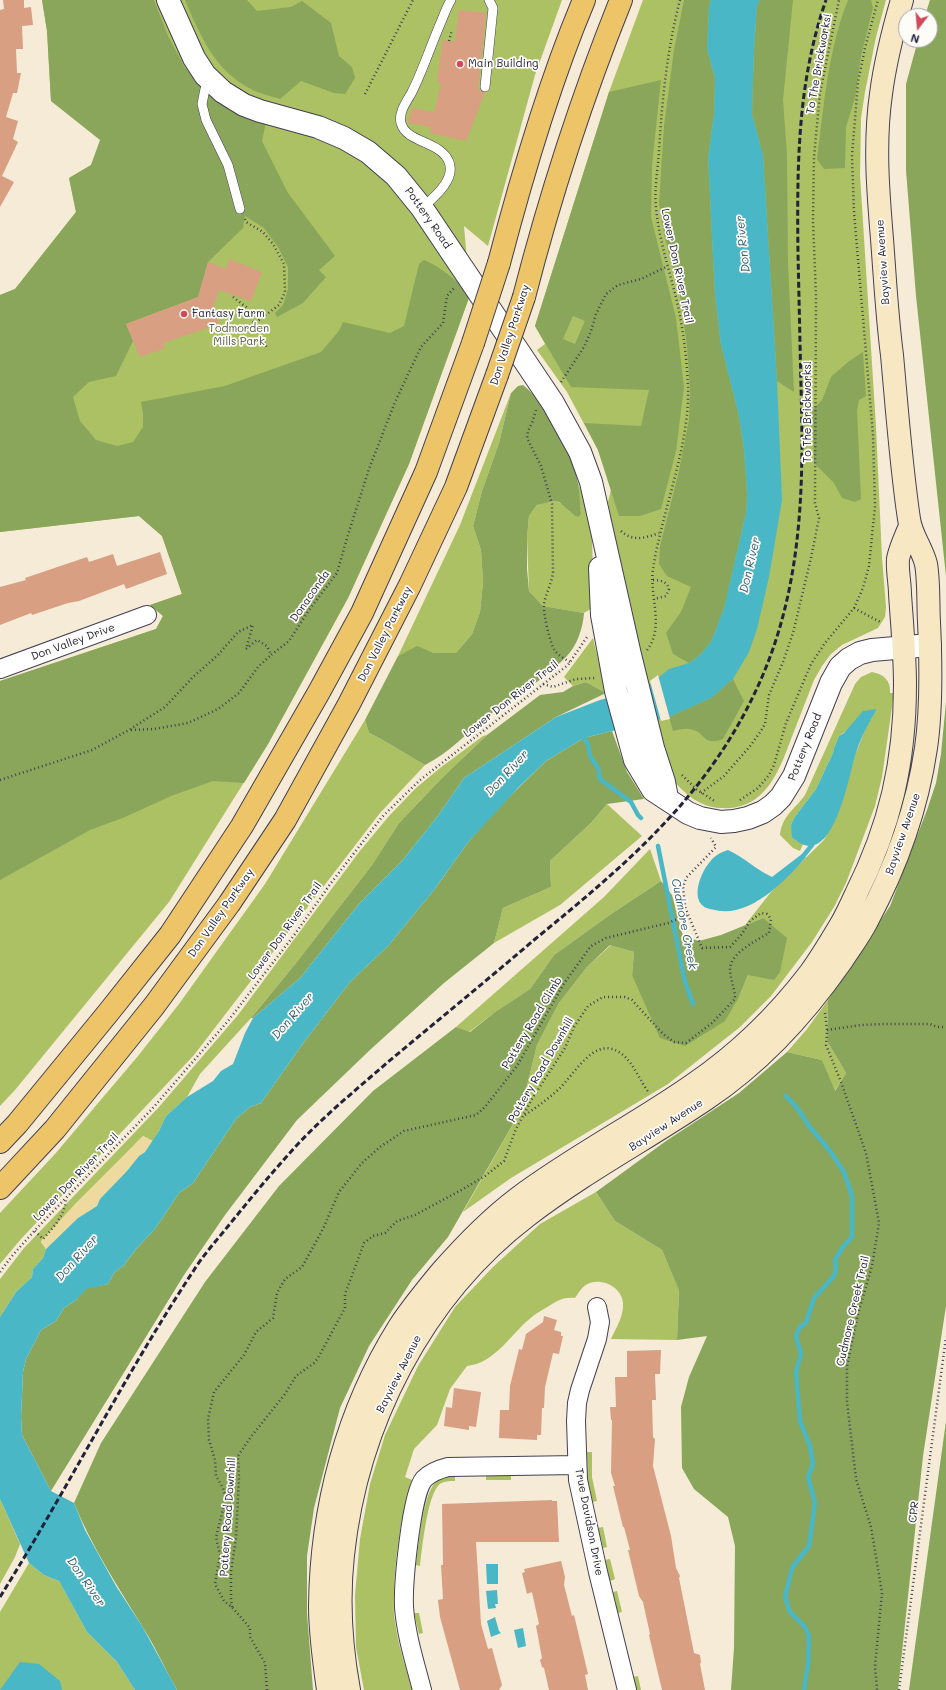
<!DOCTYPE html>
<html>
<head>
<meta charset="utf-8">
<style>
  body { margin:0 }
  #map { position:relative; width:946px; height:1690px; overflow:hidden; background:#f5ebd6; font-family:Mali,sans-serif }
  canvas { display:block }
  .north { position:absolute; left:898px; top:8px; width:40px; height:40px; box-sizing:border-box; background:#fdfcf7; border:1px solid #a5a5ac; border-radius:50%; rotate:196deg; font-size:11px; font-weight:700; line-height:16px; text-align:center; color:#22223b }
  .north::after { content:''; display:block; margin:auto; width:14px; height:18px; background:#d1495b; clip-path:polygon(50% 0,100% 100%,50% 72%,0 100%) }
</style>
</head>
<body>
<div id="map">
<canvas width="946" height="1690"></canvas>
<div class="north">N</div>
</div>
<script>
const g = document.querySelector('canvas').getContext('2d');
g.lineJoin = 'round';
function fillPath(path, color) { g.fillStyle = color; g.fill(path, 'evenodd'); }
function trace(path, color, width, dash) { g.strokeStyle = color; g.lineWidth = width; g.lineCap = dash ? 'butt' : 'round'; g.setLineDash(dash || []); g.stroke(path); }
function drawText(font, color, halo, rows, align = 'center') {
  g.font = font + ' Mali,sans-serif'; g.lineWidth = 3.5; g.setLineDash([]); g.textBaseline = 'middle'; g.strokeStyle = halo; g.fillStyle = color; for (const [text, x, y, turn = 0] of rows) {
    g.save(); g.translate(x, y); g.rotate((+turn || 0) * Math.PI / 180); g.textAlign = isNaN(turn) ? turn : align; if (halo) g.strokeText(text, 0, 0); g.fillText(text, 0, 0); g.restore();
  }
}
const green = new Path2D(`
  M42,0H562L535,75L488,246L464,226L470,295L409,464L348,598L268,744L169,902L15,1090L0,1106V681L156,629L163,616L150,605L182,594L162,536L139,516L0,532V295L15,289L76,212L69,178L91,165L101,140L51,101L47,31Z
  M643,0H886L876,37L865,92L861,118L860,175L876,427L882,558L886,607L885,617L878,628L842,645L831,654L822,666L814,680C807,698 800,716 793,734C780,768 767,811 721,808C699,807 685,794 671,778L633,643L608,502L611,489L598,450L567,392L537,350L545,344L535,326L609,92Z
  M511,393L499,443L482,491L473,526L481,550L483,582L480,612L472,634L456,653H434L417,647L398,656L460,525Z
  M578,483L588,509L592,540L594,607L584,613L543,606L529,591L527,538L529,516L537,505C542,503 549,501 554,501C564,502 569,514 579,517L581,514Z
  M593,638L606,693L586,682L573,686L564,677Z
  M872,672C883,674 891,680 890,693H894L882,777L875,806L846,883L834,907L812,942L771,996L740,1027L668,1084L511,1178L463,1212L521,1110L537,1045L559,1003L587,967L611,945L634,952L632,975L739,997L748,975L763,918L745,925L771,892L824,840L838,813L855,755L867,725L877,709L839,736L834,748L833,753L816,789L794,818L791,825L795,840L803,844L800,851L793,848L780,835C782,816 794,810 805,795L855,684L861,677Z
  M365,720L369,733C389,742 406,755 425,765L380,813L194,1055L21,1239L0,1264V1213L55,1154L138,1056L179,1004L265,884Z
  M487,735L444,776L399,823L372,865L296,963L251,1018L200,1074L187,1097L166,1116L159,1131L153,1141L143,1136L41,1242L46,1249L43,1258L33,1269L32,1277L16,1292L0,1317V1279L24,1248L159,1107L238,1015L359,852L389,816L416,788L440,768L483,736Z
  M607,804L642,836L560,905L494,943L503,908L551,887L550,861L591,823Z
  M650,849L661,881L611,914L554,955L530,989L495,1012L469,1032L456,1027L604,897Z
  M828,1000L827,1041L846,1073L834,1092L822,1060L787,1052L807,1029Z
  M596,1192L615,1221L662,1250L679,1289L677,1340L611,1339C616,1328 624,1316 623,1303C622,1288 604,1278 590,1283C583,1285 579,1292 575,1298C563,1297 559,1300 549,1306C544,1309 538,1312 533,1316C512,1332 496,1363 467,1366L450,1389L437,1425L414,1449L405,1477L412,1480C401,1515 396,1551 394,1588C394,1599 393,1611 395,1622C398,1645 406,1668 412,1690H364L356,1647L355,1595L360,1539L370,1484L385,1435L418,1366L455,1307L493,1267L540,1224Z
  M587,1452H592V1477L597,1501L592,1502L588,1485Z
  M511,1475V1480H486V1476Z
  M447,1476H455V1481C449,1481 442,1481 438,1486C427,1498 422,1549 420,1566L416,1565C418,1547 423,1493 436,1482C439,1479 443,1478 447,1476Z
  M0,1499L20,1544L15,1557L0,1584Z
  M603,1527L607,1547L603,1548L598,1528Z
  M610,1559L615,1579L610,1581L605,1560Z
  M29,1563L44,1575L59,1581L87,1632L117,1662L135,1690H0V1612Z
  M617,1591L622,1612L618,1613L613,1592Z
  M414,1613H419L423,1633L419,1634Z
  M638,1676L641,1690H636L633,1677Z`);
const forest = new Path2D(`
  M42,0H154L168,36L184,66L201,87L266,122L262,141L288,193L335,256L319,270L326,277L303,303L277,317L275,313L283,305L288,289V267L278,247L264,228L245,216L243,228L208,262L198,297L126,324L133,341L116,376L89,382L73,397L80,421L96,440L117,446L133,442L143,427V413L141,402L225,386L321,352L339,331L343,322L390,333L404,326L419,264L424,260C443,268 456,280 470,295L409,464L348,598L268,744L244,783L213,781L171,796L125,817L90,830L0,880V681L156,629L163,616L150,605L182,594L162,536L139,516L0,532V295L15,289L76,212L69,178L91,165L100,140L51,101L47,31Z
  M185,0H247L257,11L291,7L302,1L331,23L339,56L352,67L355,78L345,94L334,93L301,81L280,99C271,96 260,94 251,89C215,71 200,35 185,0Z
  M684,0H711L709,6L707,49L715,79L714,114L708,158L715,296L721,345L738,412L744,449L747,495L746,513L724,608L711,642L699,656L689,663L673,654L666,633L681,612L691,587L667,576L659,564L660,546L679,471L689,419L690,390L687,346L680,296L664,234L659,204L664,126L674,50Z
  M760,0H793L783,100L787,155L788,264L794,392L777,381L763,155L752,114L754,49L757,6Z
  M848,0H871L873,8L861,56L855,98L846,127L845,168L824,169L817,159C824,106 828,50 848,0Z
  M930,0H946V576L916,296L906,170V84L918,40H930V16H925Z
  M661,80L652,165L651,217L676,318L684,387L676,451L661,509L640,516H619L598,450L584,423L641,426L649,390L571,387L535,326L609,92ZM573,316L585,321L575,344L563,339Z
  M863,352L866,396L859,400L857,411L861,499L855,502L842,498L834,483L814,463L812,410L822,400L831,377L848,362Z
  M523,385C551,408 571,448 578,483C580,493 580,504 581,514L579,517L575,516L559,502L553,501L537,505L529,516L527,538V569L529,591L543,606L584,613C583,628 577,646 566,657C544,681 513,696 488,716C468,732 449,753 425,765C406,755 389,742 369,733L365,720L398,656L417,646L434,653H456L472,634L480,612L483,582L481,550L473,526L482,491L499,443L511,393L518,386Z
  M733,679L744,701L723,739C701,747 707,731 689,729C684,728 678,730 673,731L669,717L711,698Z
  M586,682L606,693L556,717L464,778L437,817L402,861L359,904L300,978L253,1018H251L296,963L372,865L399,823L444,776L487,735L540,695L563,692L573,686Z
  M946,702V1306L923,1456L898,1690H731L734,1648L735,1546L728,1517L694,1489L682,1468L681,1407L689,1377L707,1336L677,1340L679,1290L662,1250L615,1221L596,1192L666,1141L739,1093L787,1052L822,1060L835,1091L846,1073L827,1041L828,1000L890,906L927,810L936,783L941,754Z
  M612,731L627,772L644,799L607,804L591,823L550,861L551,887L503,908L494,943L444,983L371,1049L297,1120L225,1215L184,1275L51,1491L22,1435L21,1417L23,1372L26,1359L41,1330L56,1321L64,1308L76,1300L86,1288L108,1284L114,1273L124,1265L136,1249L155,1229L179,1193L193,1183L236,1119L250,1107L261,1103L304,1042L350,982L388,946L434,890L469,841L494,812L546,761L584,738Z
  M661,881L672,895L683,936L699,941L721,935L763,918L787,938L780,972L774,980L748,975L739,997L725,1021L685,1046L660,1038L632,975L634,952L610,945L587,967L559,1003L537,1045L521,1110L448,1237L412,1280L369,1346L340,1408L314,1508L307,1556V1613L313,1690H177C165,1669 155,1646 142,1626C117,1585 92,1547 74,1503L101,1443L205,1282L279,1186L373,1091L456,1027L470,1032L495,1012L530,989L554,955L611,914Z
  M946,1421V1690H909Z`);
const sand = new Path2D(`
  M143,1136L153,1141L145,1152L139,1156L127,1171L100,1199L97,1206L78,1218L46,1249L41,1241L75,1204Z`);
const water = new Path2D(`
  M711,0H760L757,6L754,49L752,114L763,155L777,381L782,500L769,577L757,629L749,652L733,679L711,698L669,717L584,738L546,761L519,787L469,841L434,890L388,946L350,982L304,1042L261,1103L250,1107L236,1119L193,1183L179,1193L155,1229L136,1249L124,1265L114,1273L108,1284L86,1289L76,1300L64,1308L56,1321L41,1330L26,1359L23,1372L21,1417L22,1435L51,1491L74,1503L85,1530L116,1586L142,1626L177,1690H135L117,1662L87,1632L59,1581L44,1575L29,1563L0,1499V1317L16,1292L32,1277L33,1269L43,1258L46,1249L78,1218L97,1206L100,1199L127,1171L139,1156L145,1152L159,1131L166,1116L187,1097L213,1081L221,1071L233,1064L245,1033L253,1018L300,978L359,904L402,861L437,817L464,778L556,717L600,700L648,686L669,669L689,663L699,656L711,642L724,608L746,513L747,495L744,449L738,412L721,345L715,296L708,158L714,114L715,78L707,49L709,6Z
  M877,709C868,724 860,739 855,756C848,779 832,875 792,837L791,825L794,818L816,789L833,753L834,748L839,736L844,733L863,711Z
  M728,850C744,857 756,870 772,877L802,854L806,857C786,880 749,919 715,910C710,909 704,908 701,904C691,891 705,863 717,855C720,853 724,851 728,850Z
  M486,1564H498V1584H487Z
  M497,1590L498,1604H495L496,1608L488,1609L486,1591Z
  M495,1617L499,1631L501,1633L491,1637L487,1621Z
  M523,1628L526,1646L518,1648L514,1630Z
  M20,1662L39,1664L60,1681L62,1690H0Z`);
const pier = new Path2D(`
  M658,675L670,719L661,721L650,681Z`);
const stream = new Path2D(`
  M584,738L588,744L590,756L598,768L600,779L631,802L638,815L641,818
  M658,846L685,982L693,1004
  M804,855L812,845
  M786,1096L798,1109L809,1126L830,1151L844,1172L852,1196V1237L842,1248L835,1260L836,1270L834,1276L814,1298L806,1323L800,1327L796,1336L801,1354L796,1372L800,1421L810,1446L813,1464L808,1477L815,1503L809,1546L792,1568L785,1597L790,1612L805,1627L809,1636L808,1664L804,1690`);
const building = new Path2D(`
  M3,0H24V8L31,7L33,25L22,26L23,49H16L17,73H21L17,93H13L6,117L18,121L13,139L18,142L2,176L14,182L0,207V10L4,9Z
  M459,10L486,13L478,89L485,93L466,141L430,133L431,127L408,123L412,108L434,112L441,83L437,82L443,40L455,42Z
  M229,259L262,272L251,301L219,290L214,305L219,324L163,343L165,348L140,357L126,324L198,297L208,262L226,269Z
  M160,552L167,574L126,589L124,584L79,601L68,603L32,615L31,613L0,625V587L26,580L25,578L87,557L89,562L113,554L117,566Z
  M544,1316L557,1320L554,1330L561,1332V1336H563L559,1354L553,1353L545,1387L544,1408H542L541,1435H537V1440L499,1438L500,1410H509L510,1386L519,1349L522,1350L526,1334L543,1322Z
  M661,1350L660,1374H655L656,1400H652L653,1437L655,1439L653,1466L671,1536L676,1568L680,1576L679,1578L694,1653L700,1655L701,1662L700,1664L705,1690H662L649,1635L650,1634L643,1602L639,1596L628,1550H630L624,1527H623L613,1486H615L611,1473L612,1420H611L610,1407H616L615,1377H627V1351Z
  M454,1388L481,1392L476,1427L469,1426V1430L444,1426L446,1407L452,1408Z
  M552,1500V1501H557L559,1542H476L481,1624L488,1649L492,1648L502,1685L499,1690H460L440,1617L438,1600L443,1599L441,1565H443L442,1504Z
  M561,1561L565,1577L564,1585L572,1616L574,1615L588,1674L585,1675L588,1690H549L544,1668L542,1667L540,1660L542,1658L536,1626L539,1624L532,1592L527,1594L522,1573L525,1572L524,1569Z`);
const path = new Path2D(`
  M449,41L452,30
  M365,94L413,0
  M245,219L246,222L263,232L273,244L284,264L285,292L279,305L255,323
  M233,297L246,307L267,348
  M561,382L584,347L591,331L596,314L606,294L618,285L641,279L668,266
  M536,410L532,423L528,431L527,438L541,466L552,504L553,572C552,584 545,594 544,605C543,613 550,644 555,651C559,656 565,659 570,662
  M621,531C633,542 645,538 659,533
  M653,580C660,580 667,581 669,589L666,596L654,599
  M854,608L882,623
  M647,650C665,627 649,596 653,569C662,511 690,445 688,387C687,362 684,336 679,311C672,277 659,243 656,207C654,189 658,169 659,151C662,100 667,50 680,0
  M543,684L553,687L576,679L595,678
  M131,730L154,729L188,723L218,709L239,693L258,667L271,655
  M682,775L696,789L716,802
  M0,780L92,750L129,730L165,707L193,677L218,655L238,632L253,625L246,649L257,640L267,646L271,655L289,641L309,610L337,573L347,538L369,469L395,402L421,347L443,323L447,296L454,288
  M701,793L724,776L751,745L761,731L765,724L769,695L783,662L793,633L811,558L819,518L815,503L816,297L813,220L814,157L820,93L839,0
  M740,800L758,788L769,775L774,765L786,723L811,664L825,643L854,608L863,588L869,566L875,506L873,435L854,212L852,155L858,82L865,48L878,0
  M825,1013L827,1030L826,1045L841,1082L866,1153L879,1223L872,1266L858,1314L847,1366V1402L856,1479L871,1527L882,1593L875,1666L877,1690
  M827,1030L861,1025L883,1024H930L937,1027H946
  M525,1115C537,1107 548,1099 559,1089C575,1074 596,1032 623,1055C634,1064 640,1081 649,1093
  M35,1231L43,1239C54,1227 64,1216 66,1200
  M0,1272L12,1256L36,1229L152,1109L228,1021L295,934L331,883L382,817L420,780L568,665L587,637
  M232,1607L231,1598V1572L236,1538L239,1478L238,1456L250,1438L285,1394L296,1376L314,1363L318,1358L345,1308V1294L364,1243L373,1236L385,1233L397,1221L415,1215L463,1189L485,1176L504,1161L516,1129L532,1099L565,1048L574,1027L588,1006L603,997H625L632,1000L663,1034L674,1042L686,1043L712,1023L735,999C735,989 730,979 730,968C731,953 757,940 769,933L771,919L767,914L761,913L750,921L742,934L730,947L702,948L685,907L683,887L686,878L716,847L711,838
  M267,1690L265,1663L250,1637V1628L232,1607L224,1601L215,1584L220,1555L216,1537L226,1498L223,1488L216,1476L215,1460L209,1440L208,1419L214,1392L244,1355L256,1332L273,1318L277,1293L285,1279L302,1267L323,1229L339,1192L362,1163L380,1147L404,1131L476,1115L485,1107L517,1066L563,985L591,946L606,938L668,923L688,915
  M899,1690L946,1337`);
const service = new Path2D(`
  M212,83L205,89L202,104L206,120L228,165L240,209
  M485,87L493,8L489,0
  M422,208C433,198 456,180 449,162C441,141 406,143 401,123C398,113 407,101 412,92C423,70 431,45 441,22C444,15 447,6 451,0`);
const minor = new Path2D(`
  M0,669L147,615
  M597,1307L600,1322L597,1339L580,1390L577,1403L576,1421L578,1480L598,1572L627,1690
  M422,1690C415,1663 406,1635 404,1607C403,1585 411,1494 424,1479C431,1472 440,1469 448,1467L577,1465`);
const tertiary = new Path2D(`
  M168,0L194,58L205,75L223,92L244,105L260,111L318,127L344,138L368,152L396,176L422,208L553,403L580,452L591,482L630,655L653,748L664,782L667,798
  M600,568L602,615L616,691L635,760L653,790L688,813L700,818L721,822L734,821L748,818L763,812L773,805L781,797L794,776L831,683L840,667L849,659L860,653L872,650L930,645`);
const secondary = new Path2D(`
  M328,1690C324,1662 320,1634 320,1606C321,1508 347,1410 399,1327C412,1307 427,1289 442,1271C465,1245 490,1219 518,1198C574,1156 637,1124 694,1084C738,1054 778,1015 810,973C821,958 831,941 840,926C846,916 851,905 856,894C890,826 905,762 905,685C905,655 902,624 900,594C900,583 897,570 898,559C900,548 906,536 910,526
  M349,1690C341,1646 338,1600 343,1555C357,1424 422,1296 527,1216C584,1172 647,1139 706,1099C760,1063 804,1015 841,962C850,948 860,935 867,921C896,867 917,809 926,748C932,707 931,664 929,622C928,605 929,580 926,564C922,548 911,535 909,519C901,465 897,410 892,355C887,317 885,278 882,239C878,191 874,143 881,94C885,63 893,31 902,0`);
const motorway = new Path2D(`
  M499,263C522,175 549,83 584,0
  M524,297C550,196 582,97 621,0
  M0,1142L17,1124L108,1013L170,935L242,826L319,692L362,613L426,472L473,343
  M0,1188L55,1129L154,1006L229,904L285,820L349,704L410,585L456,487L497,375`);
const rail = new Path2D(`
  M0,1597C67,1490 124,1376 194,1270C204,1254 217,1240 229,1225C251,1198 273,1171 297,1145C325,1115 357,1089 388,1062C437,1021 486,981 534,940C629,862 712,793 762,677C802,584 804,486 801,387C800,343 799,298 798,254C797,167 797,83 826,0`);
const motorwayBridge = new Path2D(`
  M473,343L499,263
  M497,375L524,297`);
const markers = [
  [460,64,4,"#d1495b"],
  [184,314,4,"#d1495b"]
];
const poiNames = [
  ["Main Building",468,64],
  ["Fantasy Farm",192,314]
];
const streetNames = [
  ["To The Brickworks!",819,64,-80],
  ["Pottery Road",428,218,55],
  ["Bayview Avenue",883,262,-94],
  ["Lower Don River Trail",677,266,78],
  ["Don Valley Parkway",510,335,-72],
  ["To The Brickworks!",808,412,-90],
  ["Donaconda",310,596,-55],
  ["Don Valley Parkway",385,634,-63],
  ["Don Valley Drive",73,642,-20],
  ["Lower Don River Trail",511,699,-38],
  ["Pottery Road",805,747,-68],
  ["Bayview Avenue",903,834,-71],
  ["Don Valley Parkway",221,913,-55],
  ["Lower Don River Trail",285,931,-54],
  ["Pottery Road Climb",532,1023,-59],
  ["Pottery Road Downhill",541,1070,-60],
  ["Bayview Avenue",666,1125,-33],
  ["Lower Don River Trail",76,1177,-46],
  ["Cudmore Creek Trail",853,1311,-77],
  ["Bayview Avenue",399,1374,-63],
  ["CPR",914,1512,-83],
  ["Pottery Road Downhill",228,1517,-86],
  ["True Davidson Drive",589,1522,79]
];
const parkNames = [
  ["Todmorden",239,329],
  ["Mills Park",239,342]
];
const waterNames = [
  ["Don River",743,244,-96],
  ["Don River",750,565,-77],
  ["Don River",507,773,-47],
  ["Cudmore Creek",684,924,79],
  ["Don River",293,1016,-49],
  ["Don River",77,1258,-48],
  ["Don River",86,1582,55]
];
fillPath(green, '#acc064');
fillPath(forest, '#89a65a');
fillPath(sand, '#eeda9e');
fillPath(water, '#4ab7c6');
fillPath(pier, '#f5ebd6');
trace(stream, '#4ab7c6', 4.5);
fillPath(building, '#d89f83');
trace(service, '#424052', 10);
trace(minor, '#424052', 20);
trace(tertiary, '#424052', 24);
trace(secondary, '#424052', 24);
trace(motorway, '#424052', 24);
trace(path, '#424052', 2.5, [1, 3]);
trace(service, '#fff', 9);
trace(minor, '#fff', 18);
trace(tertiary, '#fff', 22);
trace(secondary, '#f8e7c3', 22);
trace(motorway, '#eec469', 22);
trace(rail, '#22223b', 3, [6, 3]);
trace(motorwayBridge, '#424052', 24, []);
trace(motorwayBridge, '#eec469', 22);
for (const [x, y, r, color] of markers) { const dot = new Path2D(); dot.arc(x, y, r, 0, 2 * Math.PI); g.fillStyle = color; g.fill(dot); trace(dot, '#fdfcf7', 1.5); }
drawText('11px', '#22223b', '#fdfcf7', poiNames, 'left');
drawText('11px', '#22223b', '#fdfcf7', streetNames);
drawText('11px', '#525949', '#fdfcf7', parkNames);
drawText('italic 12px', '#325e73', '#fdfcf7', waterNames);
</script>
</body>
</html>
